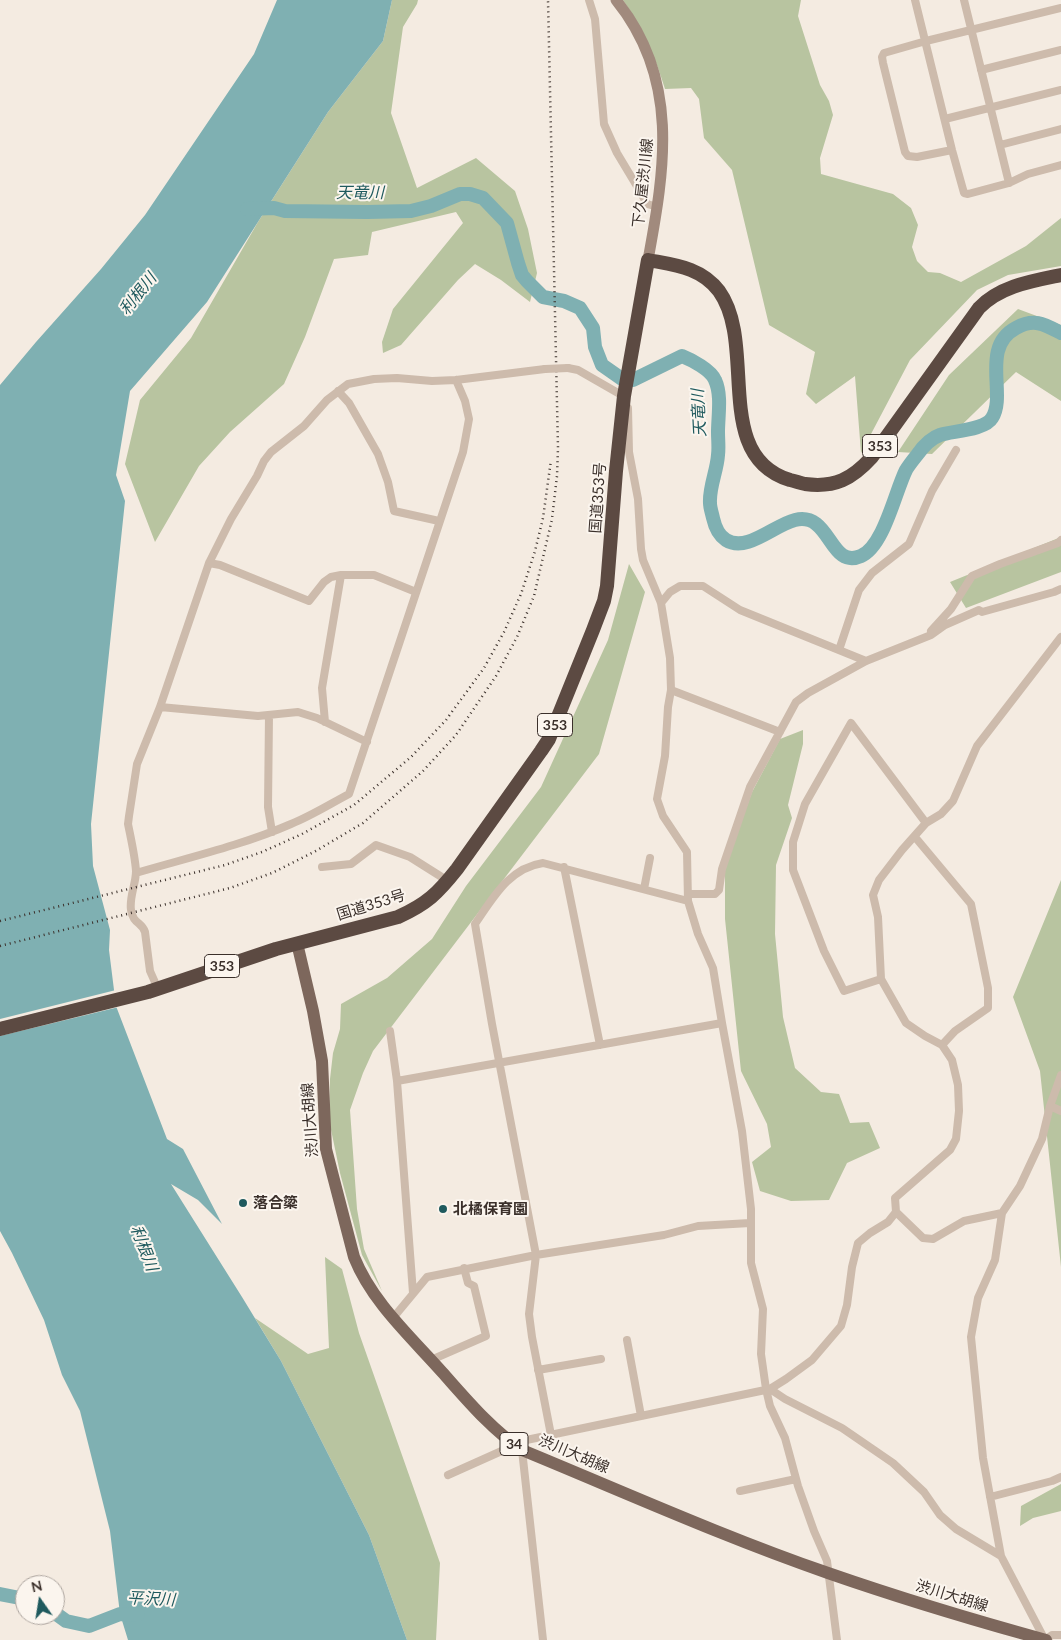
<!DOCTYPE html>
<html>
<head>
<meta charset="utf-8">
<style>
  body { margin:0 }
  #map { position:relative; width:1061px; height:1640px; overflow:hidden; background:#f4ebe1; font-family:Lato,sans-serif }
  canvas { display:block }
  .north { position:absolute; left:15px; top:1575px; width:50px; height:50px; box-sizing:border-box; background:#fbf5ee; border:1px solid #aea6a0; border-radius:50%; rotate:347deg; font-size:14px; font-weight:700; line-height:20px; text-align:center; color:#3b302b }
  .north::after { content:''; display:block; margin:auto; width:18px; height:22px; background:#1f5a5e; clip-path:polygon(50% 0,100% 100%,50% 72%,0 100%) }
</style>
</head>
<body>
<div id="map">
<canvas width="1061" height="1640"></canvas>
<div class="north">N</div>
</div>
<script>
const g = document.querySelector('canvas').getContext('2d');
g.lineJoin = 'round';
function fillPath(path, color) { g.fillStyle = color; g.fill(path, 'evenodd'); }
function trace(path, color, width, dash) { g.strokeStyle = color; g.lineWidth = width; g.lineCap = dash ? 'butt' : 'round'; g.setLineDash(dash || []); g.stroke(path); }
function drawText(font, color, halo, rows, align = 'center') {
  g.font = font + ' Lato,"Noto Sans JP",sans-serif'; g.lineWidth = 4; g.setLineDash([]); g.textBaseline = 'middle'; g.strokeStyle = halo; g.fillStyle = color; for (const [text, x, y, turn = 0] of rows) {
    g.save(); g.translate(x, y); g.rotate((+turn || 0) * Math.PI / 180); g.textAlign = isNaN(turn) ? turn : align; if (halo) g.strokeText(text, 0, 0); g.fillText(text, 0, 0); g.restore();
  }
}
const green = new Path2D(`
  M392,0H418L417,4L403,27L391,113L417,188L476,158L515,191L528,229L537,273L530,302L501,280L475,264L458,280L401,345L383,353L382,342L393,309L463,223L456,212L372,232L368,255L334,259L305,337L284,384L230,432L199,466L155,542L125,464L140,400L191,338L258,222L328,112L383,41Z
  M623,0H801L798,16L820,85L829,101L833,115L820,158L821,174L893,194L911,208L918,225L912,247L917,261L928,272L940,273L961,282L1026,246L1061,218V266L1008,275L977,290L910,360L861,453L855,376L816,404L806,394L815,352L769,325L732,170L704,138L699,99L691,88L665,89C655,56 643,29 623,0Z
  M1018,309L1061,325V401L1016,372L932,454L898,452L949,375Z
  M1061,537V572L966,608L950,582Z
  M629,564L645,592L599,754L373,1051L363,1073L350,1110L357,1209L364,1249L382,1291L362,1255L340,1173L329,1120L330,1079L333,1053L340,1029L341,1004L387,978L432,939L466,886L541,787L608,640Z
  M803,730V744L788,805L792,818L776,865L775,934L783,1017L795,1068L821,1092L839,1094L850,1123L869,1122L880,1148L847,1163L829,1200L791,1201L760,1191L752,1162L771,1147L767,1124L741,1071L725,919V867L752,792L780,739Z
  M1061,880V1267L1040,1071L1013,997Z
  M325,1257L342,1269L359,1333L440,1563L436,1640H407L369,1535L281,1361L255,1318L308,1354L329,1348Z
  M1061,1484V1511L1033,1518L1020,1526L1021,1506Z`);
const water = new Path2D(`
  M277,0H392L383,41L328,112L207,302L130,391L116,475L125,501L91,824L93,866L110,930L109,950L116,1006L167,1139L183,1149L222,1224L198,1200L171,1184L242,1297L281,1361L369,1535L407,1640H128L120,1614L110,1531L80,1411L62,1375L44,1320L12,1253L0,1231V385L36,342L101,269L145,215L254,54Z`);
const pier = new Path2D(`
  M116,990L119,1007L0,1036V1019Z`);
const river = new Path2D(`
  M247,209L274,208L285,211L367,212L411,211L431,206L460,194H470L483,198L507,223L518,263L522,275L527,281L543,297L564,301L580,308L593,328L595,347L602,365L622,379L633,380L682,356C692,360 711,370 715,380C722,395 718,416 718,432C718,440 719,448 718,455C717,471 709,487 710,503C710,508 712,513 713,518C715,527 718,535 726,540C747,553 774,525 795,520C831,511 829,570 861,556C884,546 895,492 906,470C909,465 913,460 917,455C922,448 931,438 940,435C953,431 985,430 992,418C1007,395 980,347 1016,328C1034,318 1044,324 1061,333
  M0,1594L25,1599
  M55,1613L66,1621L89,1626L120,1614L138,1615`);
const street = new Path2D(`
  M589,0L595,19L604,124L617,153L641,193L647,204L658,207
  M915,0L952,150L964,193L968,194L1009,183L1028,174L1061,165
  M964,0L1009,183
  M981,70L1061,50
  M945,119L1061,90
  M1000,145L1061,129
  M952,150L917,157L908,156L905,152L883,63L882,57L884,53L926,41L1061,8
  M568,368L578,370L625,397
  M338,391L349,403L378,454L388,482L394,511L439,521
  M628,408L629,452L638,499L641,549L643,560L661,603L670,658L671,690L668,707L665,756L657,799L663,816L687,852L688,901L698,934L713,968L722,1023L742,1131L751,1209V1263L763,1309L761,1354L766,1389L770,1406L785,1438L798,1486L814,1531L827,1561L837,1640
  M209,563L220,565L309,601L324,582L331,577L341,575H374L416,592
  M661,603L670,592L680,586H703L740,610L866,661
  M931,631L951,609L972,576L1000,564L1058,543L1061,540
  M839,650L859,590L872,573L909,544L932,491L956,450
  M671,690L780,732
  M160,707L258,716L298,712L317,718L367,742
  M269,715L268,807L272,832
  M325,722L322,688L341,575
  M915,837L971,904L988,988V1008L955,1031L942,1045
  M322,867L351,864L376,845L410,857L448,881
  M564,867L600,1045
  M136,873C187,858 243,845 291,824C311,816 330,804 349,794L463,452L469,419L465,401L456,380
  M644,889L650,858
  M688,894H715L719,890L722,869L750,787L796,702L808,693L866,661L931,635L945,625L979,610L982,612L1054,592L1061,589
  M881,979L844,991L824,951L793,870V842L805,804L851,723L926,823
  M158,989L150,971L145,932C142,922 133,924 131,910C129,897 136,884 136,871C135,856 131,839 128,824L129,816L137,764L160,707L209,563L231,519L257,476L264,461L271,452L304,426L327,400L348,384L374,379L397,378L432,381L456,380L545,369
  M390,1031L397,1081L413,1293
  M397,1081L722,1023
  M1050,1106L1061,1111
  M896,1212L923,1238L933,1239L964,1221L1002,1213
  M393,1318L427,1277L536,1255L664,1235L698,1226L750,1223
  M627,1340L641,1416
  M431,1360L486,1336L474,1286L468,1283L464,1268
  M538,1370L601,1359
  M770,1389L785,1399L842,1428L893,1463L924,1492L940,1515L956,1529L1001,1556L1045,1640L1052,1635H1061
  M551,1435L532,1337L529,1314L536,1255L492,1024L475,924C493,898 509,868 543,863L688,901
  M512,1443L770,1389L786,1379L812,1360L841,1326L847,1305L852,1267L858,1243L870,1233L888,1222L896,1212L895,1198L950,1150L956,1139L959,1111L958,1085L952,1060L942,1045L925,1036L906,1023L881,979L878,917L873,895L879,880L902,850L926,823L941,814L953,801L977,746L1061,637
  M522,1450L543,1640
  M448,1475L515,1445
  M740,1491L796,1479
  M990,1497L1052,1481L1061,1477
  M1001,1556L983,1458L971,1337L978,1298L995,1260L1002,1213L1020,1186L1042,1139L1050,1106L1061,1075`);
const secondary = new Path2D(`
  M616,0C680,79 665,168 648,260`);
const primary = new Path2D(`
  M297,943L313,1011L322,1061L326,1149L354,1257C372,1302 410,1336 442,1372C467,1400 491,1429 522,1450C624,1492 724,1537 828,1573C900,1598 973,1620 1046,1640`);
const highway = new Path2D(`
  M0,1029L148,992L276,949L398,917C427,904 438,893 457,869L541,751L549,739L593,630L604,601L607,586L616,471L624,396L648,260C674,265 701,267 719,291C758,345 711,456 790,480C795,481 800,483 805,484C835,488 852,479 872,457L979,308C1000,286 1032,281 1061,275`);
const rail = new Path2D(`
  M0,921L225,865L262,852L302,834L354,805L411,757L446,720L484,668L504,632L521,594L535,551L543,518L551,460
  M0,946L230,888L272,873L314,852L363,823L423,771L456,735L496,676L517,637L534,596L552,519L557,476L558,448L548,0`);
const streetBridge = new Path2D(`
  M545,369L568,368`);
const markers = [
  [243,1203,5,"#1f5a5e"],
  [443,1209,5,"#1f5a5e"]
];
const shields = [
  [880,446,35],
  [555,725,35],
  [222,966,35],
  [514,1444,28]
];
const shieldNames = [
  ["353",880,446],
  ["353",555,725],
  ["353",222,966],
  ["34",514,1444]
];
const streetNames = [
  ["下久屋渋川線",643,183,-84],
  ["国道353号",598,498,-86],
  ["国道353号",371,905,-17],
  ["渋川大胡線",310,1120,-94],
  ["渋川大胡線",574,1454,23],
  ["渋川大胡線",952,1596,17]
];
const poiNames = [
  ["落合簗",253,1203],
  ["北橘保育園",453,1209]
];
const waterNames = [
  ["天竜川",360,193],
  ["利根川",138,294,-51],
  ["天竜川",699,413,-93],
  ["利根川",144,1248,69],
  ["平沢川",151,1599,3]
];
fillPath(green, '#b8c4a0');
fillPath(water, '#7fb0b2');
fillPath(pier, '#f4ebe1');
trace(river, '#7fb0b2', 14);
trace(street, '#cdbbac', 8);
trace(secondary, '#a18a7d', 11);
trace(primary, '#7d675c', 12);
trace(highway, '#5c4a42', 14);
trace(rail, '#3b302b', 2.5, [1, 4]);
trace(streetBridge, '#cdbbac', 8);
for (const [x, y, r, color] of markers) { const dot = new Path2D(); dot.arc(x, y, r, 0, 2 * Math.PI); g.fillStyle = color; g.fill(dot); trace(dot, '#fbf5ee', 2); }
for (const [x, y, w] of shields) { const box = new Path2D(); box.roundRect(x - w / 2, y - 11.5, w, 23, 4); g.fillStyle = '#fbf5ee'; g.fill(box); trace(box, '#3b302b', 1); }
drawText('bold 14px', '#3b302b', null, shieldNames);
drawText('15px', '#3b302b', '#fbf5ee', streetNames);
drawText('bold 15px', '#3b302b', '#fbf5ee', poiNames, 'left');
drawText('italic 16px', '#1f5a5e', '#fbf5ee', waterNames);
</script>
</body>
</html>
